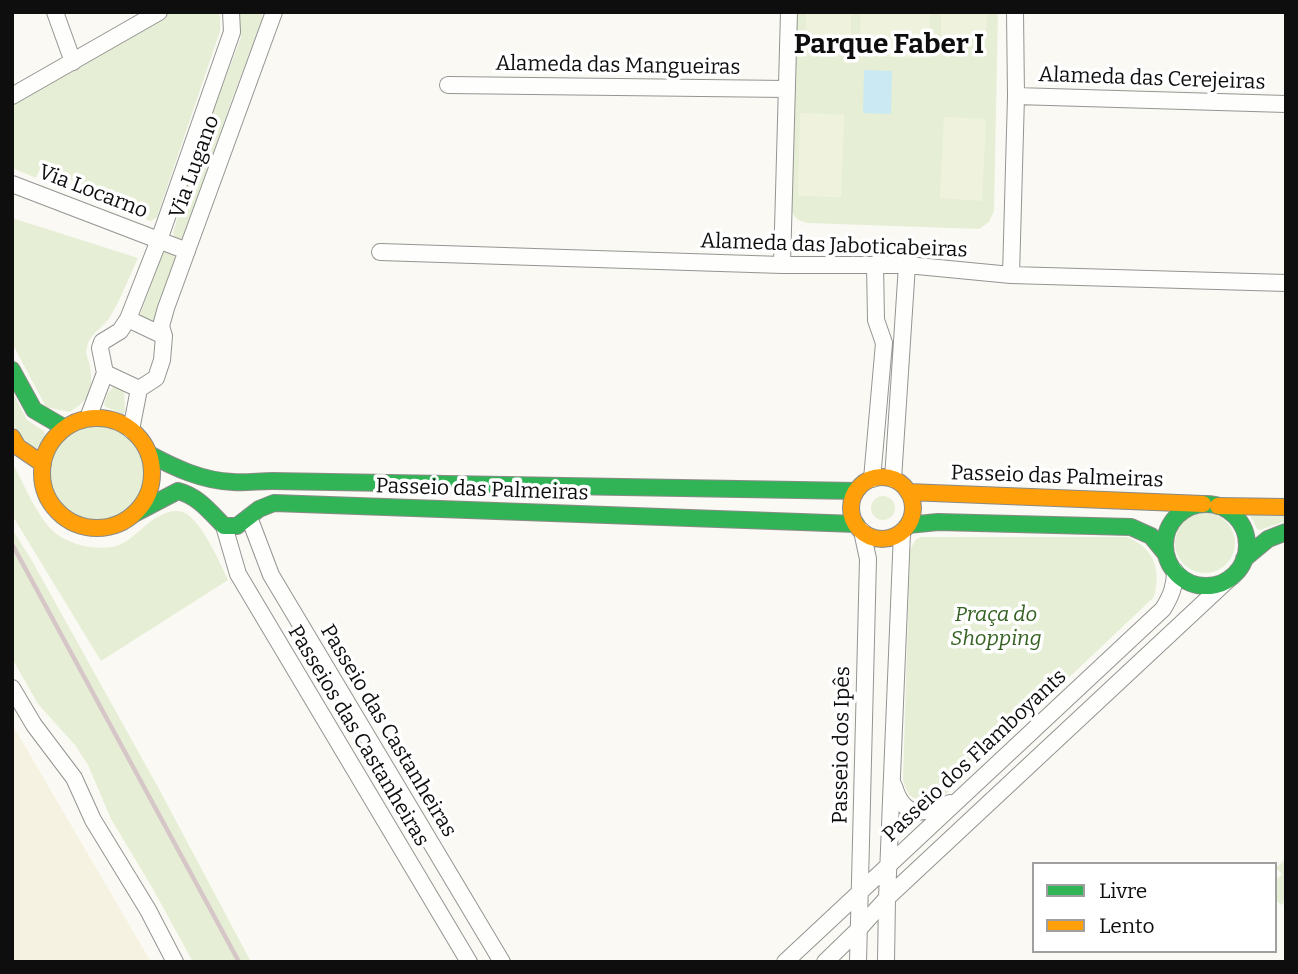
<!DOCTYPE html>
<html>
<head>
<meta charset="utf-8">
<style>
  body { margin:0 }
  #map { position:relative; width:1298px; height:974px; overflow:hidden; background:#faf9f4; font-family:Bitter,serif }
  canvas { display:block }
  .frame { position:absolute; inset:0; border:14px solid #0e0e0e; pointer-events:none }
  .legend { position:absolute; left:1032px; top:862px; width:245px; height:91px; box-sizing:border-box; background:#fff; border:2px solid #9f9f9f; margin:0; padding:9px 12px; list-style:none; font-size:21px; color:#0e0e0e }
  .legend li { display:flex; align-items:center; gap:14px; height:35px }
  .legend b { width:35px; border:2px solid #9f9f9f }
</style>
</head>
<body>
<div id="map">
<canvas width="1298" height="974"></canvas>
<div class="frame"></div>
<ul class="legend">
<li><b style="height:9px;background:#30b455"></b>Livre</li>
<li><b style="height:9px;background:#ff9f0a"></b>Lento</li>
</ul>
</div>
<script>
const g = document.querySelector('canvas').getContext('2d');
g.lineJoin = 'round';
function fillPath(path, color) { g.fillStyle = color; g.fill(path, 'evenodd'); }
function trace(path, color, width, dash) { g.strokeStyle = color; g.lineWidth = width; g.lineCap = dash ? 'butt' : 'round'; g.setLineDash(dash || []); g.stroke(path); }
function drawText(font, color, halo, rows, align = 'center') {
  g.font = font + ' Bitter,serif'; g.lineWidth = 7; g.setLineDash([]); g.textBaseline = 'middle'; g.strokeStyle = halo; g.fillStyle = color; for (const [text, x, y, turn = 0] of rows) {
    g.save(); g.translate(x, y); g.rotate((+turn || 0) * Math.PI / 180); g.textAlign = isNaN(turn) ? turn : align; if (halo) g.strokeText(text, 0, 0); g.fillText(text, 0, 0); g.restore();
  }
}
const farmland = new Path2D(`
  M12,724L151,962H12Z`);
const green = new Path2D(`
  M170,12H217L220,17V31L157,217L151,221L131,214L134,204L40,169L36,178L12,168V105Z
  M239,12H261L262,14V21L231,102L185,239L182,242L176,240L173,233L175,226L201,143L241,37C241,29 237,19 239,12Z
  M795,12H998L994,211L989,222L979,229L808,223C799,221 793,218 791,208Z
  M12,218L138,258C129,277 121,299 110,317C103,328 90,333 87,347C85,353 87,356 89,362C94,387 92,399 69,412L46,407L12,343Z
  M168,247L178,254L155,319L153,323L140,318V315L163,252Z
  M115,385L124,388L125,411L123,414L106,407L104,404L108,393Z
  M12,391L27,420L44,431L45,436L37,448H32L12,424Z
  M50 474a48 48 0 1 1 96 0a48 48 0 1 1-96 0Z
  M12,462C24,484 36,515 54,532C70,546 106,554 125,542C141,532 163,503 185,513C202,522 220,563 228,580L101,661L12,515Z
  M871 508a12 12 0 1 1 24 0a12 12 0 1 1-24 0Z
  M1175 543a30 30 0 1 1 60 0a30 30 0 1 1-60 0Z
  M1249,513L1286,514V521L1260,530L1257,529Z
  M12,529L31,559L159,789L251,962H193L153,889L111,819L88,765L75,745L38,704L12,658Z
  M922,537H1127C1155,549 1161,569 1154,597L944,796C930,804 924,802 910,796L905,787L903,779L910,550L916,539Z
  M1286,858V901L1281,905L1275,899V881L1282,874L1276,868Z`);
const pitch = new Path2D(`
  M806,12H851V36L806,35Z
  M861,12H930L929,58L860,56Z
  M941,12H987L986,38L941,36Z
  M800,113L844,115L841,197L798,196Z
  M944,117L986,119L982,201L940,198Z`);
const water = new Path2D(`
  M864,70L892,71L891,114L863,113Z`);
const street = new Path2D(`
  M55,12L73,62
  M448,85L787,89
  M12,96L159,12
  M1016,96L1286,104
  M12,184L187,251
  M380,252L782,265H907L1011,275L1286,283
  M782,265L789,12
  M1011,275L1016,96L1015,12
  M128,319L159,240L232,32L231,12
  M164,336L161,326L166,308L274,12
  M88,418L105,373
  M131,430L139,389L156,378L162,360L164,336L128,319L120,331L102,342L100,348L105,373L139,389
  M872,479L884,343L876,320L875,264
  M893,479L907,265
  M249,517L271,575L502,962
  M224,526L238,574L469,962
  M12,688L34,725L74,778L93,820L148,910L175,962
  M894,786C904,820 923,814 950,803
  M785,962L1163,609C1171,596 1175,586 1175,571
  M825,962L858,930L887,898L1229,579
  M858,962L868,559L862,531
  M886,962L887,898L902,532`);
const fast = new Path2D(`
  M12,370L34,410L65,428
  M149,454C175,468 203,481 233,482C246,483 259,481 272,481L856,491
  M1165 545a41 41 0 1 1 82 0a41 41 0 1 1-82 0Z
  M134,514L178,491C198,496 210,512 224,526H237L259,509L274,503L856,524
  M908,525L938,522L1131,527L1151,536L1165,553
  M1244,559L1268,539L1286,532`);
const slow = new Path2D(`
  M42 473a55 55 0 1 1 110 0a55 55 0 1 1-110 0Z
  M12,437L18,447L43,464
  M851 508a31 31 0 1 1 62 0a31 31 0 1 1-62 0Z
  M908,492L1203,504
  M1218,506L1286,507`);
const rail = new Path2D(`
  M12,544L239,962`);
const streetNames = [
  ["Alameda das Mangueiras",618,66,1],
  ["Alameda das Cerejeiras",1152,79,2],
  ["Via Lugano",195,167,-70],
  ["Via Locarno",93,192,21],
  ["Alameda das Jaboticabeiras",834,246,2],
  ["Passeio das Palmeiras",1057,477,2],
  ["Passeio das Palmeiras",482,490,2],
  ["Passeio das Castanheiras",388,731,59],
  ["Passeios das Castanheiras",358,736,59],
  ["Passeio dos Ipês",842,745,-89],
  ["Passeio dos Flamboyants",975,756,-43]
];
const parkNames = [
  ["Praça do",996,615],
  ["Shopping",996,639]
];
const districtNames = [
  ["Parque Faber I",889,45]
];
fillPath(farmland, '#f6f2e1');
fillPath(green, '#e6efd5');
fillPath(pitch, '#eff3de');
fillPath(water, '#cbe9f3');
trace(street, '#949492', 18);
trace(fast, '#8b8a88', 18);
trace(slow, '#8b8a88', 18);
trace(street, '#fefefd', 16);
trace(fast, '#30b455', 16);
trace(slow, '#ff9f0a', 16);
trace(rail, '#d6c6c8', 4.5);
drawText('21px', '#0e0e0e', '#fff', streetNames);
drawText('italic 21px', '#356222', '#fff', parkNames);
drawText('bold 28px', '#0e0e0e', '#fff', districtNames);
</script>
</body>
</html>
